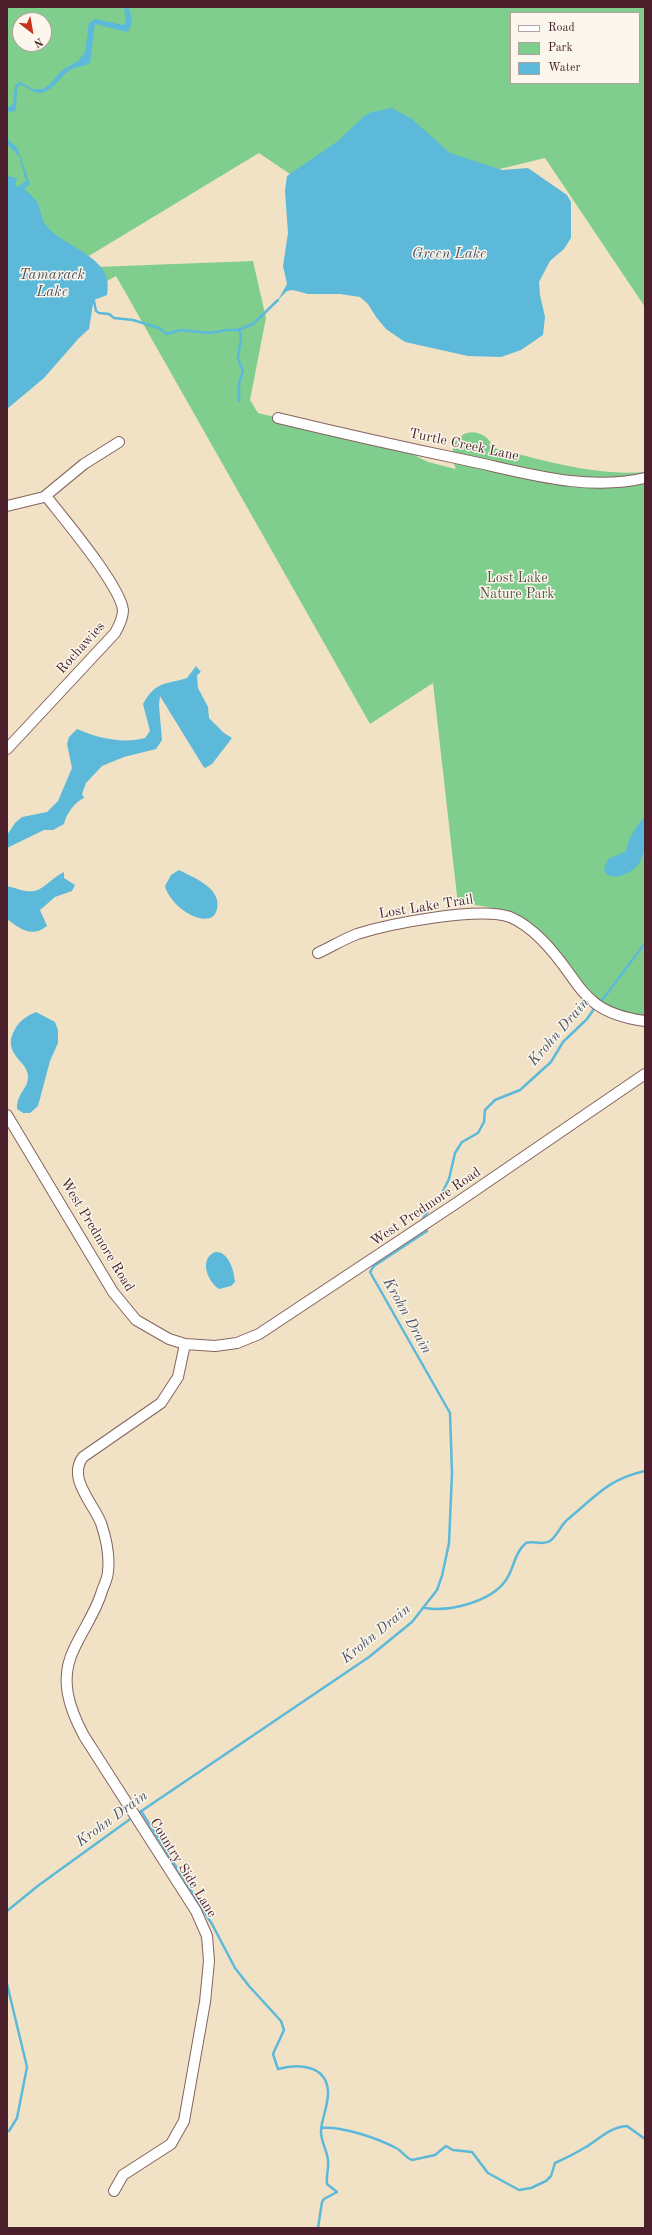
<!DOCTYPE html>
<html>
<head>
<meta charset="utf-8">
<style>
  body { margin:0 }
  #map { position:relative; width:652px; height:2235px; overflow:hidden; background:#f2e2c5; font-family:"Old Standard TT",serif }
  canvas { display:block }
  .frame { position:absolute; inset:0; border:8px solid #4a1f2b; pointer-events:none }
  .legend { position:absolute; left:510px; top:12px; width:130px; height:72px; box-sizing:border-box; background:#fbf7ec; border:1px solid #b4a19f; margin:0; padding:5px 7px; list-style:none; font-size:12px; color:#4a1f2b }
  .legend li { display:flex; align-items:center; gap:8px; height:20px }
  .legend b { width:20px; border:1px solid #b4a19f }
  .north { position:absolute; left:12px; top:12px; width:40px; height:40px; box-sizing:border-box; background:#fbf7ec; border:1px solid #b4a19f; border-radius:50%; rotate:149deg; font-size:11px; font-weight:700; line-height:16px; text-align:center; color:#4a1f2b }
  .north::after { content:''; display:block; margin:auto; width:14px; height:18px; background:#c8321e; clip-path:polygon(50% 0,100% 100%,50% 72%,0 100%) }
</style>
</head>
<body>
<div id="map">
<canvas width="652" height="2235"></canvas>
<div class="frame"></div>
<ul class="legend">
<li><b style="height:5px;background:#fff"></b>Road</li>
<li><b style="height:11px;background:#80ce8d"></b>Park</li>
<li><b style="height:11px;background:#5cb9da"></b>Water</li>
</ul>
<div class="north">N</div>
</div>
<script>
const g = document.querySelector('canvas').getContext('2d');
g.lineJoin = 'round';
function fillPath(path, color) { g.fillStyle = color; g.fill(path, 'evenodd'); }
function trace(path, color, width, dash) { g.strokeStyle = color; g.lineWidth = width; g.lineCap = dash ? 'butt' : 'round'; g.setLineDash(dash || []); g.stroke(path); }
function drawText(font, color, halo, rows, align = 'center') {
  g.font = font + ' "Old Standard TT",serif'; g.lineWidth = 3; g.setLineDash([]); g.textBaseline = 'middle'; g.strokeStyle = halo; g.fillStyle = color; for (const [text, x, y, turn = 0] of rows) {
    g.save(); g.translate(x, y); g.rotate((+turn || 0) * Math.PI / 180); g.textAlign = isNaN(turn) ? turn : align; if (halo) g.strokeText(text, 0, 0); g.fillText(text, 0, 0); g.restore();
  }
}
const green = new Path2D(`
  M7,7H645V307L545,158L340,208L259,153L69,268L253,261L266,318L250,400L258,413L396,446L428,462L456,469C441,432 481,419 494,448C543,460 593,476 645,472V1017C627,1014 609,1010 593,1000C585,996 577,983 571,975C538,935 515,902 458,905L433,683L370,724L116,276L43,318L7,259ZM511,13H639V83H511ZM20,20H44V44H20Z`);
const water = new Path2D(`
  M124,7H129C131,15 134,26 127,32L95,24L90,63C84,67 76,66 70,70C59,77 54,91 40,93C32,93 28,86 20,85L17,88L16,110L13,112L7,111V107H10L13,103L15,85L20,82L33,89H43L49,85L61,71L78,61L85,52L89,23L95,19L124,25L126,22Z
  M392,108L412,119L450,153L502,170L528,168L567,195L571,202V238L564,249L550,261L539,282L540,295L545,317L543,335L521,350L501,357L468,356L405,342L386,329L376,317L368,304L360,297L340,294H308L293,290L287,291L278,300L287,284L283,266L288,233L285,191L287,176L338,141L364,116L372,112Z
  M7,134L9,141L17,147L30,184L24,189C29,193 34,197 37,202C42,211 40,221 49,229C69,249 115,258 107,295L94,300L93,304L89,329L79,338L44,378L7,409V176L17,178L15,186L17,187L26,181L19,156L7,144Z
  M196,666L201,672L197,675L198,688L208,707L209,718L224,733L232,738L212,764L205,768L203,766L160,696L159,705L162,740L156,749L124,757L102,766L86,783L82,794L84,798C75,802 66,814 64,824L53,830H44L7,848V835L15,823L22,817L47,812L58,801L72,768L67,744L69,737L77,729C97,738 123,744 145,738L150,731L143,704C156,681 164,685 187,678Z
  M645,816C645,837 649,866 625,874C619,877 613,877 607,875L604,870C609,852 614,859 624,852C627,851 627,847 628,844C631,834 638,824 645,816Z
  M179,870C194,878 222,888 217,909C216,913 214,917 210,918C193,923 168,901 165,886L171,875Z
  M64,872V878L75,885L72,891L55,897L40,910L47,926C32,938 20,929 7,919V886C16,888 28,894 38,890C46,886 54,877 64,872Z
  M36,1012L55,1022L58,1030V1043L50,1061L38,1106L30,1113H23L17,1109C17,1093 27,1090 28,1078C30,1061 0,1055 15,1029C20,1020 27,1016 36,1012Z
  M215,1252C229,1251 234,1271 235,1282L231,1286L219,1289C207,1281 199,1259 215,1252Z`);
const stream = new Path2D(`
  M94,301L96,311L99,313L109,314L114,318L133,320L159,328L167,334L180,330L210,333L227,330H238L253,324L278,300
  M239,401V383L243,371L238,359L241,338L239,329
  M600,1003L645,943
  M421,1222L431,1206L440,1197L449,1179L455,1153L462,1142L478,1133L484,1122L485,1110L495,1100L520,1090L551,1062L563,1042L587,1019L596,1006
  M425,1608C449,1612 491,1602 506,1580C514,1569 514,1553 526,1543C533,1540 542,1546 550,1541C557,1536 561,1525 567,1520C595,1497 608,1479 645,1471
  M141,1811L212,1924L235,1968L249,1986L281,2021L284,2030L273,2054L278,2069C297,2064 326,2064 328,2091C329,2103 322,2118 321,2130C320,2140 327,2150 328,2160C329,2168 326,2176 327,2184L337,2192L324,2199L322,2202L318,2228
  M137,1814L369,1657L412,1622L437,1590L442,1576L449,1543L452,1473L450,1413L370,1272L374,1266L427,1231
  M7,1911L39,1885L133,1817
  M7,1984L27,2067L17,2118L9,2131
  M321,2128C342,2126 377,2138 396,2148C402,2151 406,2158 412,2160L435,2155L446,2146L453,2150L472,2152L488,2173L519,2190L531,2188L546,2181L551,2176L555,2163C566,2158 576,2153 586,2147C599,2139 610,2127 627,2126L645,2139`);
const minor = new Path2D(`
  M278,418C340,433 403,447 465,460C523,472 585,492 645,478
  M7,506L44,497L84,464L119,442
  M7,749L115,633C119,626 123,618 123,610C120,585 63,518 46,496
  M318,953C331,947 344,939 357,934C389,924 479,906 510,917C522,922 532,930 542,940C582,980 578,1012 645,1021
  M7,1115L113,1292L136,1320L169,1339L185,1344L215,1346L237,1343L259,1334L458,1202L645,1074
  M114,2191L123,2175L171,2144L184,2121L205,2002L209,1961L207,1936L196,1911L84,1736C69,1708 59,1679 74,1649C83,1629 96,1612 102,1591C104,1585 108,1578 108,1571C110,1555 106,1538 101,1523C93,1503 67,1478 83,1457L161,1403L178,1377L185,1344`);
const streetNames = [
  ["Turtle Creek Lane",464,445,12],
  ["Rochawies",81,648,-48],
  ["Lost Lake Trail",426,907,-9],
  ["West Predmore Road",426,1207,-34],
  ["West Predmore Road",97,1235,59],
  ["Country Side Lane",183,1868,58]
];
const parkNames = [
  ["Lost Lake",517,578],
  ["Nature Park",517,594]
];
const waterNames = [
  ["Green Lake",449,254],
  ["Tamarack",52,275],
  ["Lake",52,292],
  ["Krohn Drain",559,1032,-49],
  ["Krohn Drain",407,1316,61],
  ["Krohn Drain",376,1634,-39],
  ["Krohn Drain",112,1819,-36]
];
fillPath(green, '#80ce8d');
fillPath(water, '#5cb9da');
trace(stream, '#5cb9da', 2.5);
trace(minor, '#856361', 12);
trace(minor, '#fff', 10);
drawText('14px', '#4a1f2b', '#fbf7ec', streetNames);
drawText('14px', '#5a5448', '#fbf7ec', parkNames);
drawText('italic 15px', '#505568', '#fbf7ec', waterNames);
</script>
</body>
</html>
